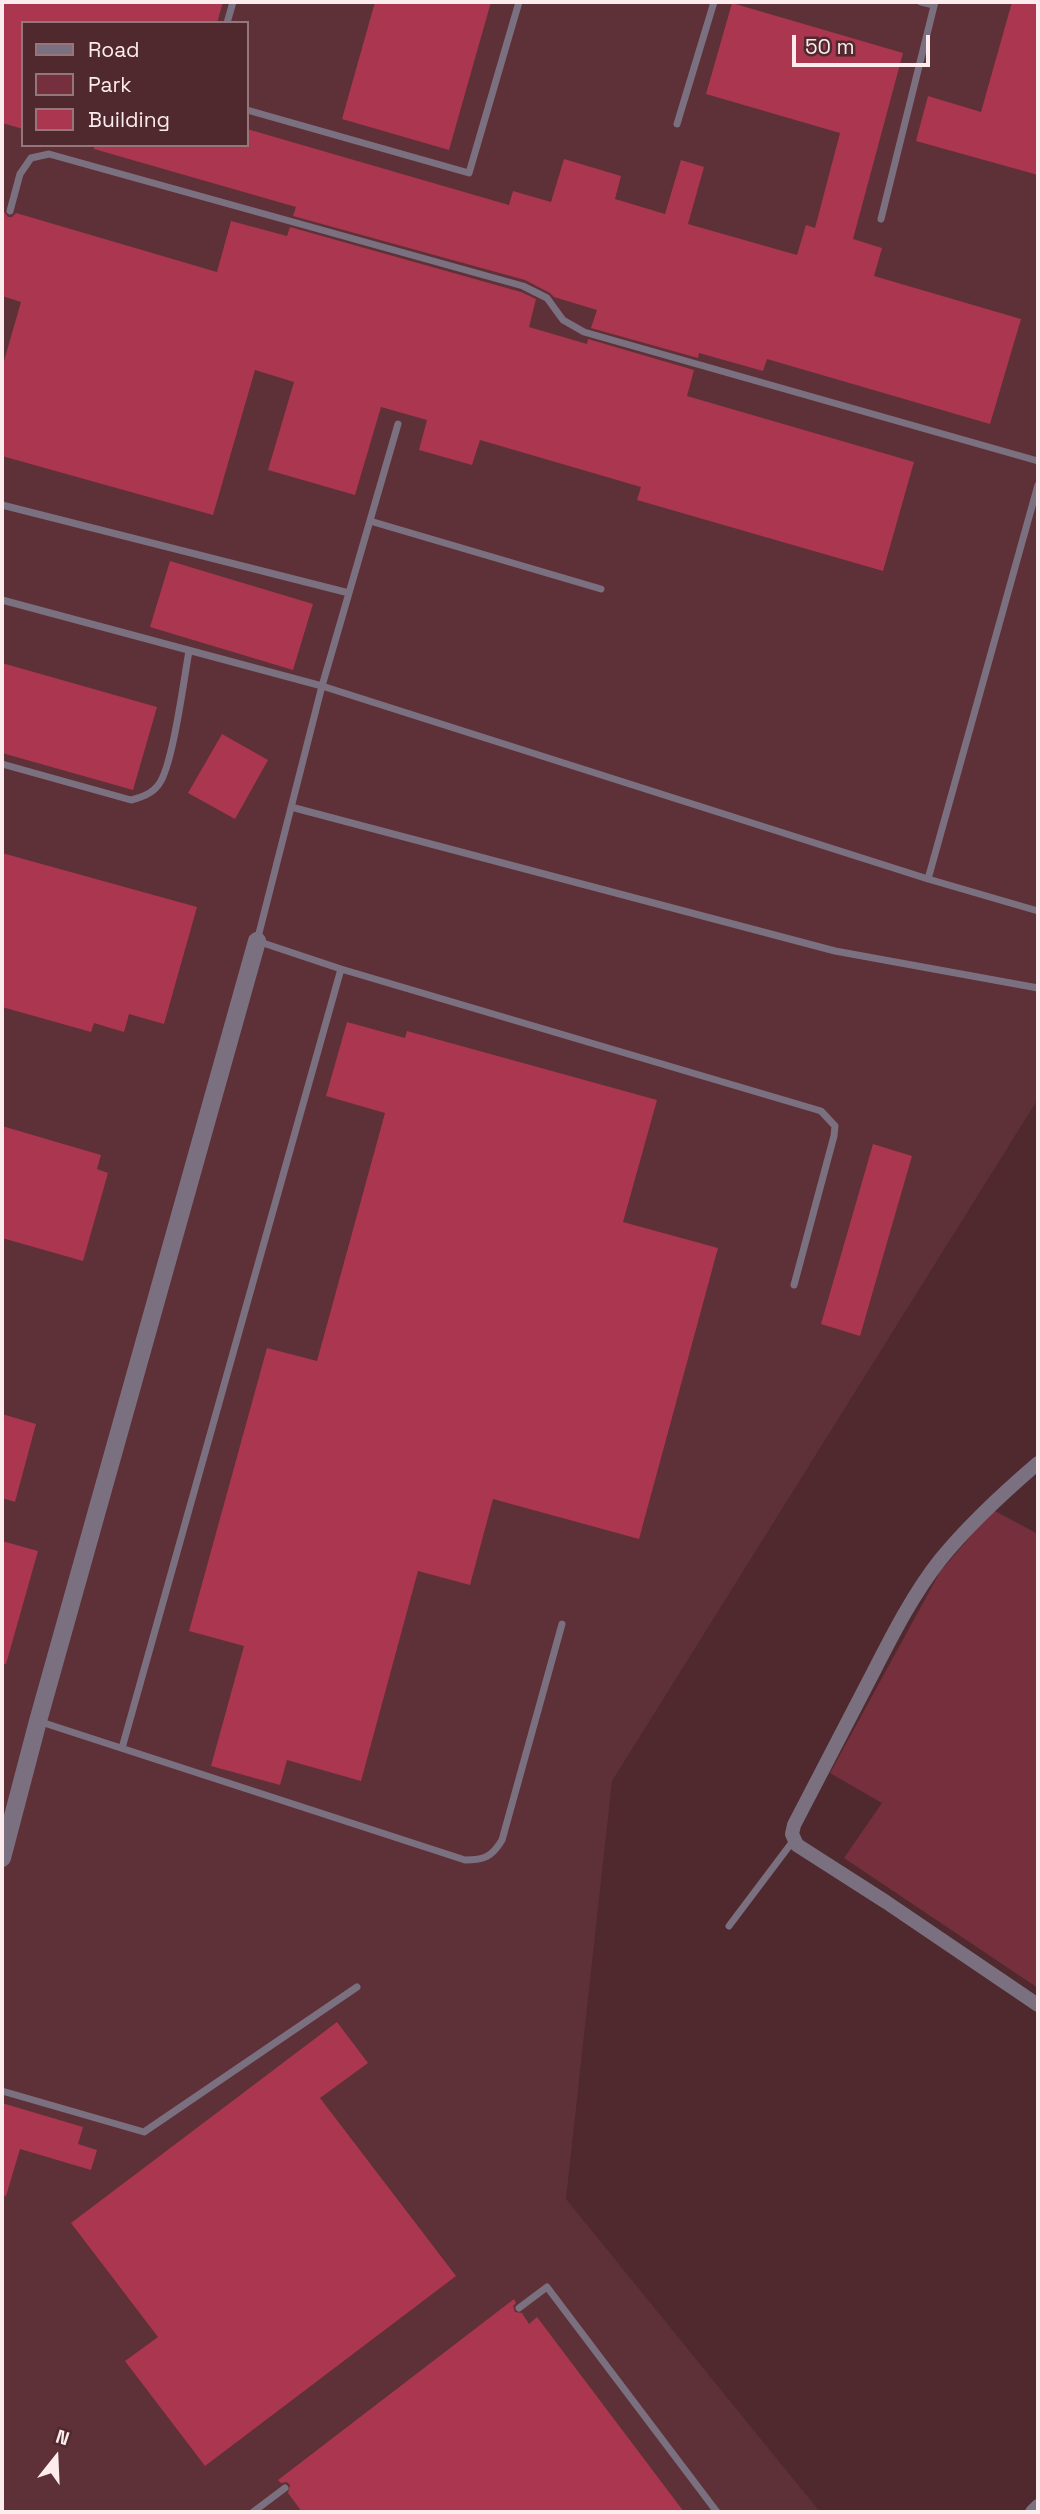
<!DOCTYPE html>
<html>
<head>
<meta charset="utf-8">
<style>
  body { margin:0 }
  #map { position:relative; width:1040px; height:2514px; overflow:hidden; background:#50292f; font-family:"Space Grotesk",sans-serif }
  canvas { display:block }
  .frame { position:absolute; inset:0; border:4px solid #fceced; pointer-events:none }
  .legend { position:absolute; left:21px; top:21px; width:228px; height:126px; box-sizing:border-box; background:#50292f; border:2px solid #95777b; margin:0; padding:9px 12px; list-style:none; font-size:21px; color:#fceced }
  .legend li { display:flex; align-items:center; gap:14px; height:35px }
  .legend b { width:35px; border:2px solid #95777b }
  .north { position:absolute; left:21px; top:2423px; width:70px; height:70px; -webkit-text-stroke:5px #50292f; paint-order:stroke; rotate:18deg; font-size:19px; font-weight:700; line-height:28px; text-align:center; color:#fceced }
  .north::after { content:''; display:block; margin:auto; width:24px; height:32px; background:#fceced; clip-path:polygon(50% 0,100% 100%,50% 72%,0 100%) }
  .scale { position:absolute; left:792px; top:35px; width:138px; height:32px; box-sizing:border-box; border:4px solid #fceced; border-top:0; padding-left:9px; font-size:21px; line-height:24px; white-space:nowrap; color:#fceced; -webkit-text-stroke:5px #50292f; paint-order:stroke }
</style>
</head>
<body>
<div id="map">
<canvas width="1040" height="2514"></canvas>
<div class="frame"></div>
<ul class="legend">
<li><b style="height:9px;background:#7a7080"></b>Road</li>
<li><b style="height:19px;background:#76303d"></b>Park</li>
<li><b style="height:19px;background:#ab3650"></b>Building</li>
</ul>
<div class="north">N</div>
<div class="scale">50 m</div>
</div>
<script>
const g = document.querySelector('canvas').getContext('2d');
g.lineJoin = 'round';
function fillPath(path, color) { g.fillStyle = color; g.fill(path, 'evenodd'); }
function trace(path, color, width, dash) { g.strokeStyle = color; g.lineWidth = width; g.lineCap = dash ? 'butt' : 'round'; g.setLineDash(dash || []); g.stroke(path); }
const built = new Path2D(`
  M2,2H1038V1099L612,1781L566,2199L820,2512H2ZM23,23H247V145H23Z`);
const green = new Path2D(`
  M993,1510L1038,1534V1988L844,1858L882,1803L830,1773L940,1572Z`);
const building = new Path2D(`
  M2,2H223L217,23H23V129L2,123Z
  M375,2H491L449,150L342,119Z
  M1012,2H1038V175L916,141L928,96L981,112Z
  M732,3L903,53L853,239L882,248L874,276L1021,319L990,424L767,359L763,371L699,353L698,358L591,328L597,310L554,297L550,293L525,280L293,216L296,207L94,149L95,145H247V129L509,205L513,191L551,202L564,159L621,176L615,199L665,214L681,160L704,167L688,224L797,255L806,225L815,228L840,133L706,94Z
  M2,209L8,217H12L16,213L217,272L231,221L287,236L290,227L521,292L536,299L529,327L587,344L588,339L694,370L687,396L914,462L883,571L637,500L641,487L480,440L472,465L419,450L427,420L381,407L355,495L268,470L294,382L255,370L213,515L2,456V368L21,302L2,296Z
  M170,561L313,604L293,670L150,627Z
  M2,663L157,707L133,790L2,753Z
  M222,734L268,760L235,819L188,793Z
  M2,853L197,907L164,1024L129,1014L124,1032L94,1023L91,1032L2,1007Z
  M347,1022L405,1038L407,1031L657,1100L623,1222L718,1248L639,1539L493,1499L470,1585L418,1571L361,1781L287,1760L280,1785L211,1766L244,1646L189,1631L267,1348L317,1361L385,1113L326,1096Z
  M2,1126L101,1155L97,1169L108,1173L83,1261L2,1238Z
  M873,1144L912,1156L860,1336L821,1324Z
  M2,1414L36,1424L15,1502L2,1498Z
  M2,1541L38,1551L6,1664H2Z
  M337,2022L368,2063L320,2098L456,2276L205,2466L125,2361L158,2337L71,2223Z
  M2,2103L83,2127L78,2144L97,2150L91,2170L20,2149L6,2196L2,2195Z
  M514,2299L516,2303L513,2306L515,2312L522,2313L529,2324L537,2317L684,2512H302L288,2493L290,2485L287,2482L281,2483L278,2480Z`);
const service = new Path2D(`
  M921,2L934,5
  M227,23L233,2
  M247,110L469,173L519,2
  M677,124L714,2
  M10,211L20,174L31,158L49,154L523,286L547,298L563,320L584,332L1038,461
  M881,219L935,2
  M398,424L322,686L928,879L1038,911
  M2,505L349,593
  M370,521L601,589
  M2,600L322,686L257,941L341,969L821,1111L835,1126L834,1136L794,1285
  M2,764L131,800C142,797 152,794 159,784C173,765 184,678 189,651
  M291,807L835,951L1038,988
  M928,879L1038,485
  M38,1721L465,1860C484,1860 492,1857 502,1840L562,1624
  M122,1748L341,969
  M729,1926L793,1841
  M2,2091L144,2132L357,1987
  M519,2308L547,2287L717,2512
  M253,2512L285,2488`);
const minor = new Path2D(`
  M1038,1463C1003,1493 969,1524 940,1560C914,1593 894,1632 875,1669C848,1721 821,1773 794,1825L792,1834L797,1845L886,1902L1038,2005
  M1032,2512L1038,2506`);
const tertiary = new Path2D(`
  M2,1858L38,1721L257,941`);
fillPath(built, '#5e3037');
fillPath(green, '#76303d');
fillPath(building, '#ab3650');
trace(service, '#7a7080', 7);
trace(minor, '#7a7080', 14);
trace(tertiary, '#7a7080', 18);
</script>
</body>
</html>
